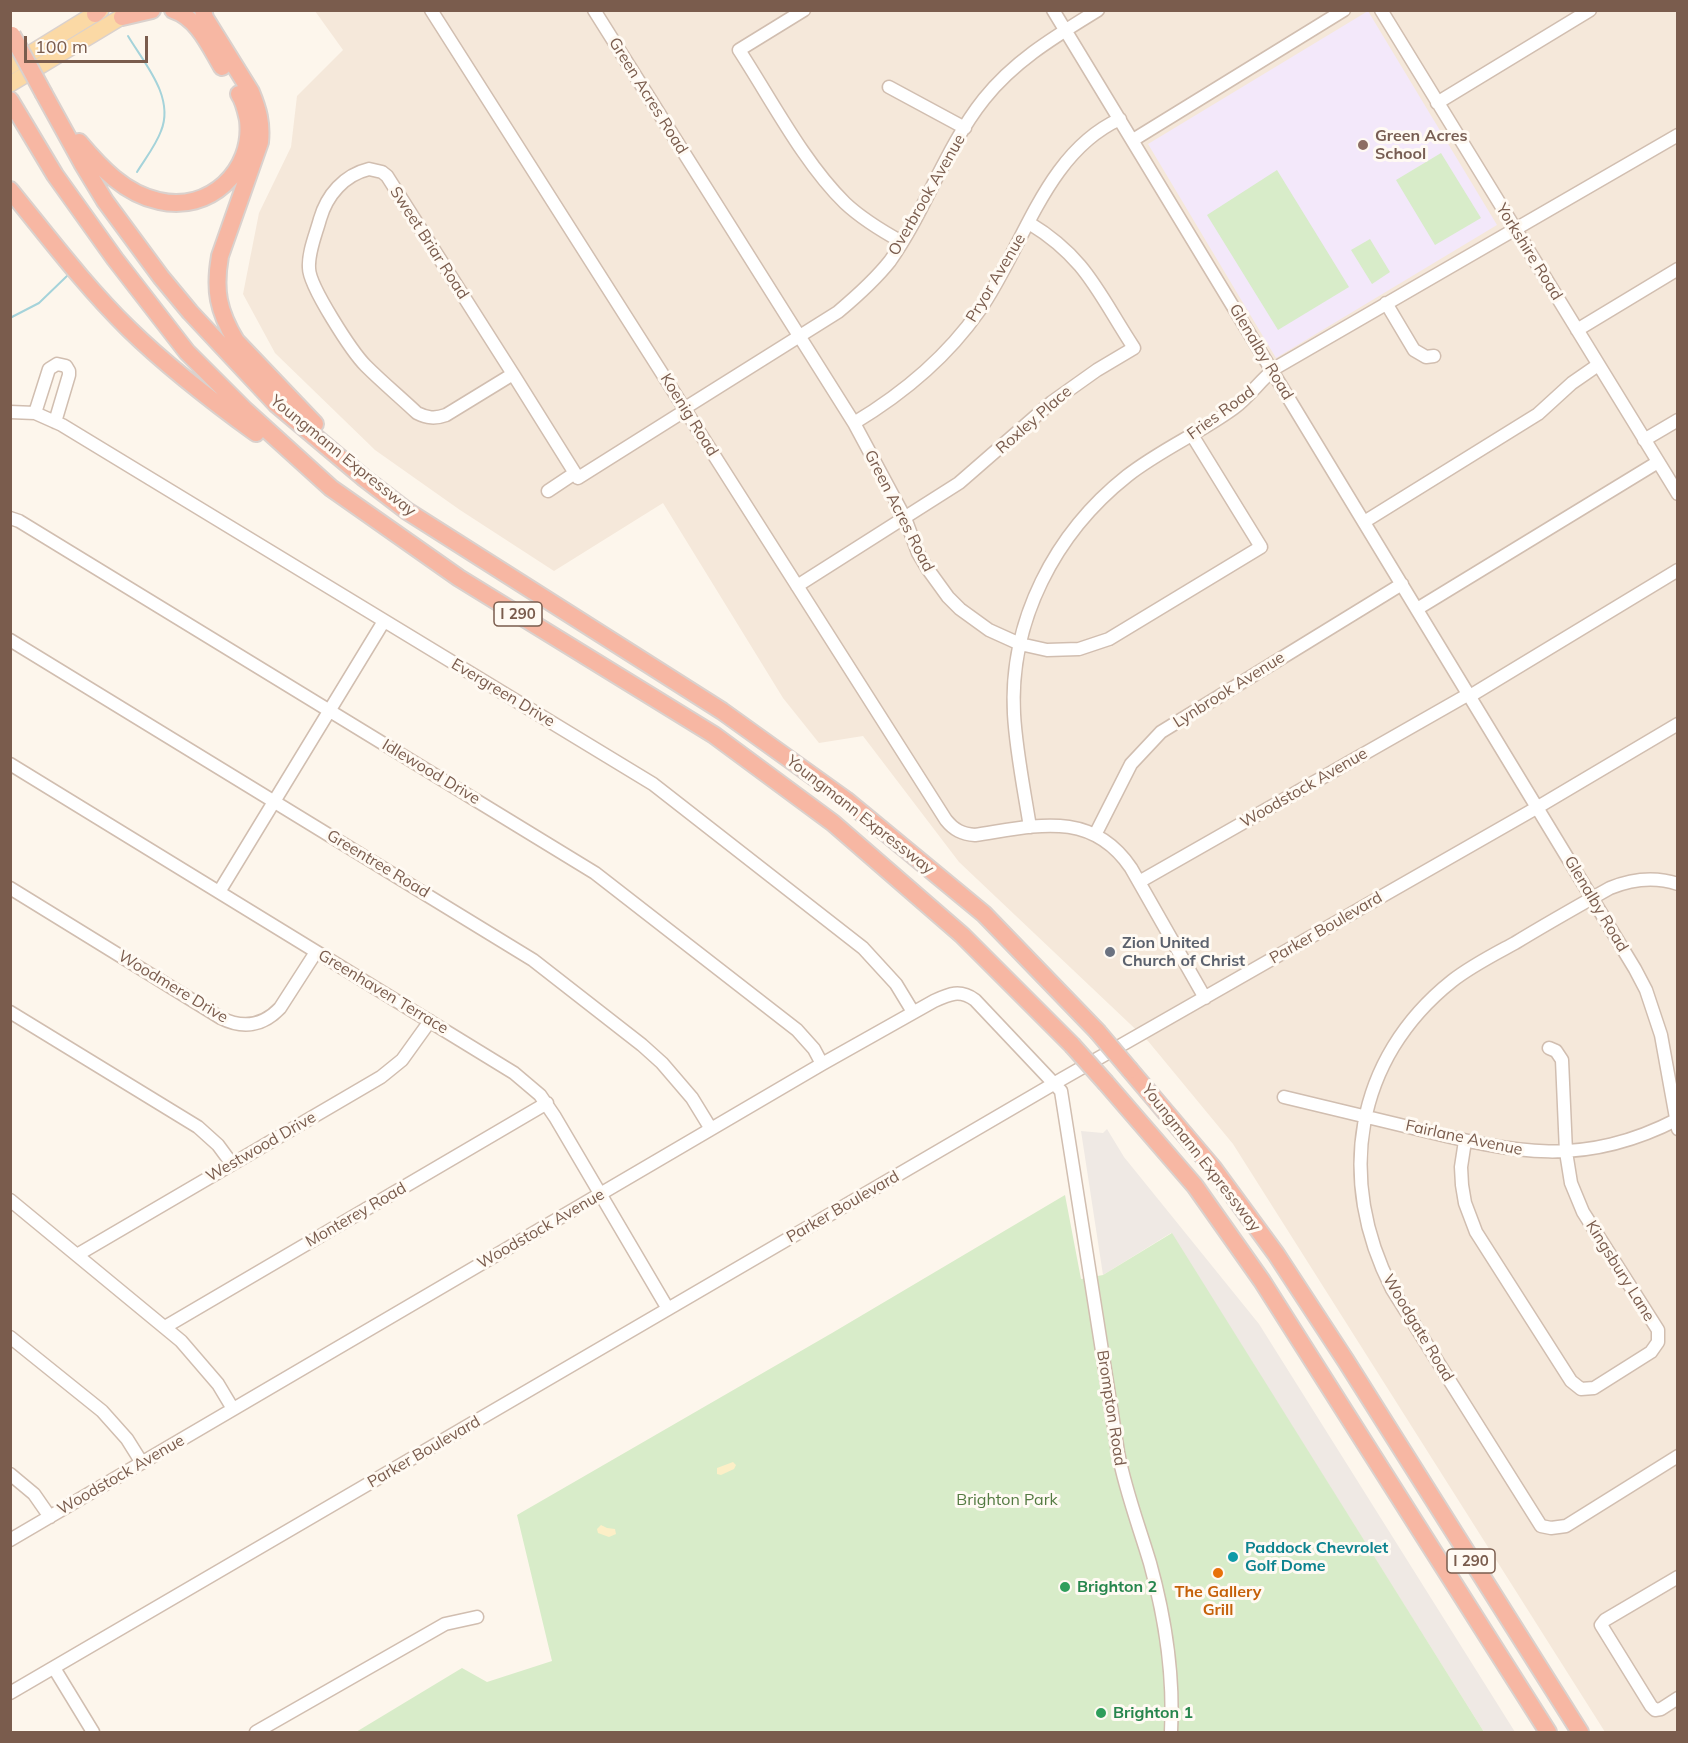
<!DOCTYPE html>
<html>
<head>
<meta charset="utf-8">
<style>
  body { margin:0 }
  #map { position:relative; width:1688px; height:1743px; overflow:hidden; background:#fdf6ec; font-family:Mulish,sans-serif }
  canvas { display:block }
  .frame { position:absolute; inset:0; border:12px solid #7a5c4d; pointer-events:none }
  .scale { position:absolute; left:24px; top:36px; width:124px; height:27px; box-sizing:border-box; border:3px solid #7a5c4d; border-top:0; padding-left:8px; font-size:18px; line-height:21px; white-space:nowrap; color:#7a5c4d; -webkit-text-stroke:4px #fffaf3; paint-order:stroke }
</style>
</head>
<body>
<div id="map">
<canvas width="1688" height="1743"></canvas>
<div class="frame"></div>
<div class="scale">100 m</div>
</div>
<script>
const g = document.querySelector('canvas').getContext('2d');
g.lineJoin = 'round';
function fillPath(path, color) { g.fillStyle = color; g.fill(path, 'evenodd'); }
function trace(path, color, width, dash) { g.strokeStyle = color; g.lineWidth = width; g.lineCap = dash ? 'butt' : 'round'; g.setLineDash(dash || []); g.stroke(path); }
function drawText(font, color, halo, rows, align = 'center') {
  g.font = font + ' Mulish,sans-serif'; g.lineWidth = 6; g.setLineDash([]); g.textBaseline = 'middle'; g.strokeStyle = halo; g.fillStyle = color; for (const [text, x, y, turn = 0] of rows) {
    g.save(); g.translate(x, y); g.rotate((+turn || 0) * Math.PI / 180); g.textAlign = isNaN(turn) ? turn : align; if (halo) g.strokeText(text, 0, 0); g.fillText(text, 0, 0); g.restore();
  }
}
const residential = new Path2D(`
  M315,11H1677V1732H1605L1233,1144L1148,1041L959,862L863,736L819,743L783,698L663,503L554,571L460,510L375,450L275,353L243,294L259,213L291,147L297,96L343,50Z`);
const industrial = new Path2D(`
  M1107,1129L1124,1157L1259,1324L1515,1732H1484L1171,1233L1103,1275L1081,1131L1103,1133Z`);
const education = new Path2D(`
  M1368,11L1497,225L1276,358L1148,144Z`);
const green = new Path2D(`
  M1441,153L1481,218L1435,245L1396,180Z
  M1277,170L1349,287L1278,330L1207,215Z
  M1370,239L1390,272L1372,284L1351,250Z
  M1065,1195L1081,1279L1103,1275L1172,1233L1484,1732H356L462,1668L487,1682L552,1661L517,1515L832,1333Z`);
const sand = new Path2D(`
  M733,1462L736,1465L734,1469L721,1475L717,1474V1468Z
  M601,1525L607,1528L615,1529L616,1534L609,1537L598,1533L597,1529Z`);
const stream = new Path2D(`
  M128,36C144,63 175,97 161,131C156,145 145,159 137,172
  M10,318L39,303L68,275`);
const minor = new Path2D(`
  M431,10L946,820C954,830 962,834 975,835C1035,826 1091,809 1131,868L1205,998
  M594,10L854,423L905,518L918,553L927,568L948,597L960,609L989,630L1020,644L1047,650L1079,649L1109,639L1261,547L1192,435
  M804,10L739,50C771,99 804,163 845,203C862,219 882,231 902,242
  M1053,10L1635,969L1646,990L1661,1035L1678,1129
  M1381,10L1678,494
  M889,87L965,128
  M1437,103L1590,10
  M1133,140L1344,10
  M369,169L382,172L387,176L513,374L446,415C435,419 427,418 417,413C400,397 382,382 366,366C352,352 309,286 309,268C308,252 316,234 320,219C327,195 344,175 369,169Z
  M1386,303L1414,350L1426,357L1434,356
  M1577,330L1678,269
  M513,374L578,478L686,410
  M685,408L838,312C857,296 875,280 890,261C926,210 945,148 984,99C1015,60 1056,36 1098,10
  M10,412L35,413L62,425L653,784L863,948L896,984L913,1012
  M35,413L49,369L57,364L66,366L69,371V375L55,422
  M854,423C904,393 946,358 979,311C1024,247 1045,153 1120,119
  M1644,440L1678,420
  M548,491L575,473
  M10,518L19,521L595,873L797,1030L814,1049L822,1064
  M1364,522L1538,414L1572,383L1598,365
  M797,586L959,483L1052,402L1097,370L1134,348C1099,295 1087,258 1029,223
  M1417,609L1658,462
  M10,640L533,960L642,1045L662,1063L692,1098L711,1129
  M1470,696L1678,570
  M10,764L514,1073L540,1095L555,1117L668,1309
  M1030,827C1024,789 1016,751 1014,714C1009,621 1055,533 1127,476C1160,450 1200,433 1234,408C1250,396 1262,378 1277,367L1678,135
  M1095,835L1131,764L1161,732L1402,584
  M1139,882L1469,694
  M1678,884C1654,876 1632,879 1610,888C1578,906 1546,924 1515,943C1493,955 1471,966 1452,981C1354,1059 1336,1180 1392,1289L1541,1526L1551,1528L1566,1526L1678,1456
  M10,888L221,1018C243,1029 263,1026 280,1008L316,952
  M219,892L384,621
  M10,1012L198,1127L218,1145L232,1164
  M1284,1097C1328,1108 1373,1118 1417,1129C1515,1153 1583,1168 1678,1119
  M1465,1141L1461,1167L1462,1185L1465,1203L1476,1232L1571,1381L1581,1389L1594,1388L1651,1352L1658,1342V1330L1583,1212L1571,1183L1566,1152L1562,1060L1556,1051L1549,1048
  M10,1200L181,1341L218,1384L233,1409
  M77,1255L381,1077L402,1060L430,1021
  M165,1327L547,1103
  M10,1337L102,1411L127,1439L142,1463
  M10,1474L34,1494L50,1517
  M10,1540L822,1064L934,1001C949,994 960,989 975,1000L1061,1091L1118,1452C1125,1490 1139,1526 1150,1563C1165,1617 1174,1676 1171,1732
  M1678,1577L1605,1620L1601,1625L1651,1706L1655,1710L1661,1709L1678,1698
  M54,1668L93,1732
  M10,1693L1062,1079L1538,807L1678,724
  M256,1732L445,1624L477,1617`);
const major = new Path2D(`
  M10,66L101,10
  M10,84L133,10`);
const highway = new Path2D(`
  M173,10C198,18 210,47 222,67
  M203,10L205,18L251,92C258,109 262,123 260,142L220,256C214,290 218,311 236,341L315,424
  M95,14L99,10
  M122,17L152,10
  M44,94L82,163L105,201L161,277L190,312L276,404L364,478L407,511L722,711L846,800L984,914L1097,1031
  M10,100L55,175L115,259L187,352L245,410L331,488L459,578L714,735L833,823L962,935L1072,1045
  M79,142C100,167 125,194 159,201C209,213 254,171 248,120C246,111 244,101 239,94
  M10,190C49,238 86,287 129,329C169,368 212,401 256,433
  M1130,1070L1213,1168L1276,1254L1346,1361L1580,1732
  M1106,1083L1195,1186L1262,1281L1548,1732`);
const highwayBridge = new Path2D(`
  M12,35L44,94
  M1097,1031L1130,1070
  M1072,1045L1106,1083`);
const markers = [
  [1363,145,6,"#8d6e63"],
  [1110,952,6,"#6b7280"],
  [1233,1557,6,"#0f9aa8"],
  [1218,1573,6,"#e8710a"],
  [1065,1587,6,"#2e9e5b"],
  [1101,1713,6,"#2e9e5b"]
];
const shields = [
  [518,614,48],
  [1471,1561,48]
];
const shieldNames = [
  ["I 290",518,614],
  ["I 290",1471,1561]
];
const streetNames = [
  ["Green Acres Road",648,96,58],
  ["Overbrook Avenue",927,195,-60],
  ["Sweet Briar Road",429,243,57],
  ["Yorkshire Road",1529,252,58],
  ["Pryor Avenue",996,278,-59],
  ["Glenalby Road",1261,352,59],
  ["Fries Road",1221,413,-36],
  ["Koenig Road",689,415,58],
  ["Roxley Place",1034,420,-41],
  ["Youngmann Expressway",343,456,39],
  ["Green Acres Road",899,511,63],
  ["Lynbrook Avenue",1229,690,-32],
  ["Evergreen Drive",503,693,31],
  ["Idlewood Drive",431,772,31],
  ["Woodstock Avenue",1304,788,-30],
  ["Youngmann Expressway",860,815,38],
  ["Greentree Road",378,864,31],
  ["Glenalby Road",1596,904,59],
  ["Parker Boulevard",1326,928,-30],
  ["Woodmere Drive",173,987,31],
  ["Greenhaven Terrace",383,992,31],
  ["Fairlane Avenue",1464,1138,12],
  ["Westwood Drive",261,1147,-30],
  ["Youngmann Expressway",1201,1158,52],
  ["Parker Boulevard",843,1207,-30],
  ["Monterey Road",356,1215,-30],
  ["Woodstock Avenue",541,1229,-30],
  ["Kingsbury Lane",1620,1271,58],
  ["Woodgate Road",1418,1328,59],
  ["Brompton Road",1111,1408,81],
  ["Parker Boulevard",424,1452,-30],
  ["Woodstock Avenue",121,1475,-30]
];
const educationNames = [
  ["Green Acres",1375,136],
  ["School",1375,154]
];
const worshipNames = [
  ["Zion United",1122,943],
  ["Church of Christ",1122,961]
];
const parkNames = [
  ["Brighton Park",1007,1500]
];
const cultureNames = [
  ["Paddock Chevrolet",1245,1548],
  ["Golf Dome",1245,1566]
];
const leisureNames = [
  ["Brighton 2",1077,1587],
  ["Brighton 1",1113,1713]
];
const foodNames = [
  ["The Gallery",1218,1592],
  ["Grill",1218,1610]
];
fillPath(residential, '#f5e8da');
fillPath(industrial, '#efe9e4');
fillPath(education, '#f3e8fa');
fillPath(green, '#d8ecc9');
fillPath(sand, '#fcefc7');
trace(stream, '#a5d3da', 2);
trace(minor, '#d1beb0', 15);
trace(major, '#dad1cd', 18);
trace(highway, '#dad1cd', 20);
trace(minor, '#fff', 12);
trace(major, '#fbd9a5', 15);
trace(highway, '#f7b7a3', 16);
trace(highwayBridge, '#dad1cd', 20, []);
trace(highwayBridge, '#f7b7a3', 16);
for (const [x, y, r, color] of markers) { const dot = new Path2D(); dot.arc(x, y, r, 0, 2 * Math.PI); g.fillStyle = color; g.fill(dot); trace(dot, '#fffaf3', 2); }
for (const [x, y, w] of shields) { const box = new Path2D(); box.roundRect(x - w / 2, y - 12, w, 24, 4.5); g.fillStyle = '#fffaf3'; g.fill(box); trace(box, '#7a5c4d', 1.5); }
drawText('bold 15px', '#7a5c4d', null, shieldNames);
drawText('16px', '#7a5c4d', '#fffaf3', streetNames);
drawText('bold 16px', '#785e54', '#fffaf3', educationNames, 'left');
drawText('bold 16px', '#5b616d', '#fffaf3', worshipNames, 'left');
drawText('16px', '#537a41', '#fffaf3', parkNames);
drawText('bold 16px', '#0d838f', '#fffaf3', cultureNames, 'left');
drawText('bold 16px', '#27864d', '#fffaf3', leisureNames, 'left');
drawText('bold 16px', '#c56008', '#fffaf3', foodNames);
</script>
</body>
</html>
